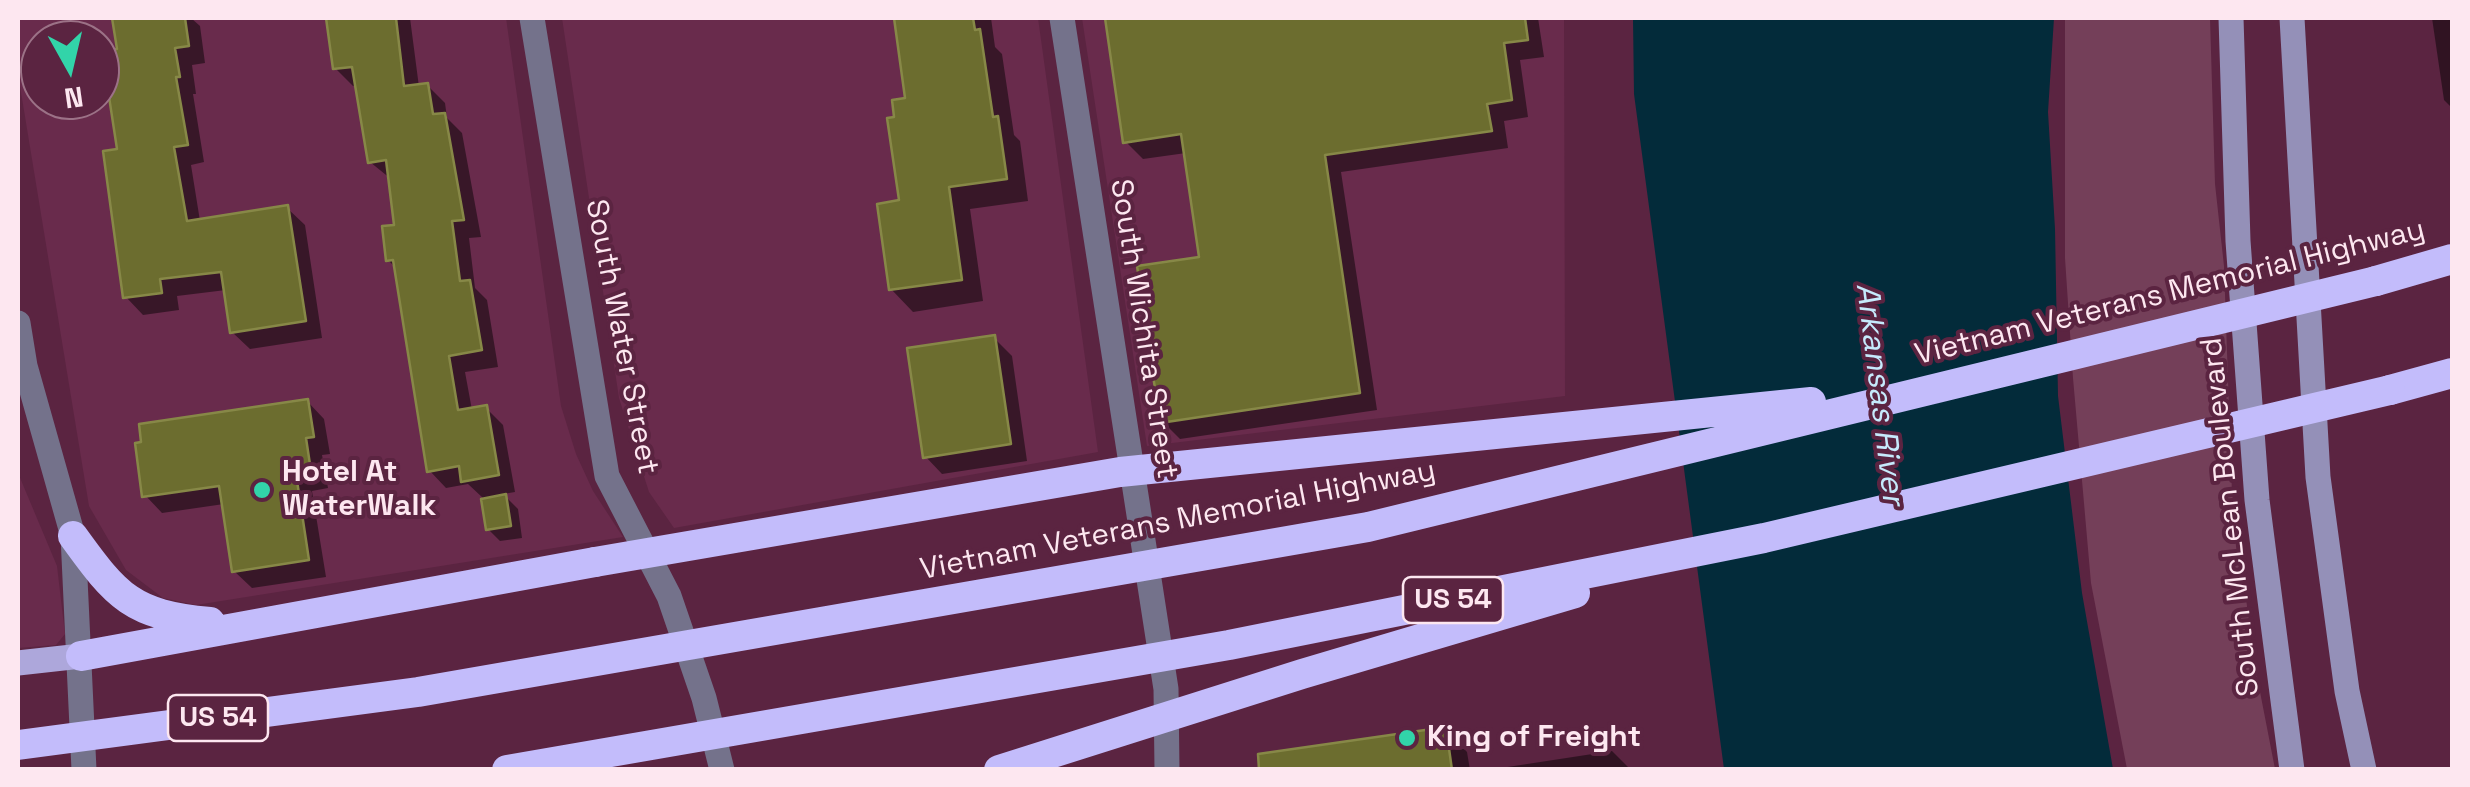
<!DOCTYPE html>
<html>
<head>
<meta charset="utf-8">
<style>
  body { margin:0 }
  #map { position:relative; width:2470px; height:787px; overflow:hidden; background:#5b2441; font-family:"Space Grotesk",sans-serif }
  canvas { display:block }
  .frame { position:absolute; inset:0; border:20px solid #fde7f0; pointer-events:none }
  .north { position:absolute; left:20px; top:20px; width:100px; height:100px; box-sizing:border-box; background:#5b2441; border:2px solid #9c7287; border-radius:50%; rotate:172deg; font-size:28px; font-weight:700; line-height:40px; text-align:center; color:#fde7f0 }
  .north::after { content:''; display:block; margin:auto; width:35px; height:45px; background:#32d4a9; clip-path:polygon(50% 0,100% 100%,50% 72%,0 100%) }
</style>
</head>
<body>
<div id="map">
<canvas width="2470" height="787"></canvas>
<div class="frame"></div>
<div class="north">N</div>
</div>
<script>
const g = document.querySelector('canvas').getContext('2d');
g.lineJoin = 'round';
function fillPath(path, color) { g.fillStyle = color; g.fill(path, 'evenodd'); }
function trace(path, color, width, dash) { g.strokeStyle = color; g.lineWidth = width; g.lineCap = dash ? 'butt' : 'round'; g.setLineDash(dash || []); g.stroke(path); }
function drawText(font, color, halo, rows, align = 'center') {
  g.font = font + ' "Space Grotesk",sans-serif'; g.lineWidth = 8; g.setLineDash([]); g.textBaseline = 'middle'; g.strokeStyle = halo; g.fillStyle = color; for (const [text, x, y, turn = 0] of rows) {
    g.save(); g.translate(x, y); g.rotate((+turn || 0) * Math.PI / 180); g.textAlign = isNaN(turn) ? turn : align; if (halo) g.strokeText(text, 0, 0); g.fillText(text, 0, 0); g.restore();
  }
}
const built = new Path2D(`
  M18,18H506L561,406L576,454L593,491L623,537L196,605L163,598L126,570L89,506L18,74ZM40,40H100V100H40Z
  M562,18H1038L1098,452L674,528L649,492L619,398Z
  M1082,18H1564L1565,396L1147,446Z
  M18,473L57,566L65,634L56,645L18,648Z`);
const green = new Path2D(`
  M2065,18H2210L2215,184L2224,266L2232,494L2255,666L2275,769H2127L2091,583L2073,378L2065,258Z`);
const water = new Path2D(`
  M1633,18H2054L2048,112L2055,229L2058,396L2082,593L2113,769H1724L1634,94Z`);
const shadow = new Path2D(`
  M126,18H191L200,26L205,63L192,65L196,94H193L204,162L191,165L200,221L287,208L305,225L322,338L250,349L232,332L226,290L177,296L179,310L143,315L126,297L119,51L115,19Z
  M329,18H410L419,87L427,85L445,103L447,118L462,133L481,237L469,238L475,288L487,300L498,367L465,372L472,410L486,408L503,425L515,492L503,494L518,509L522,538L500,541L488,529L483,498L468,484L446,488L429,470L397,269L388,260L397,227L391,179L370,162L357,85L353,86L335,68Z
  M897,18H991L995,47L1002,54L1014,135L1020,141L1028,201L970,209L983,301L913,312L891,289L902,202L897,119L908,100Z
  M1107,18H1538L1544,57L1520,60L1528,117L1504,121L1508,148L1341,172L1377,410L1180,439L1163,422L1202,259L1186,153L1143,159L1126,142Z
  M2432,18H2452V108L2444,100Z
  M994,338L1012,356L1027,461L942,474L925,456Z
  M307,401L324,419L330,454L322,455L328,488L312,491L326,577L252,588L234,571L224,504L162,513L145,495Z
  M1445,729L1467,752L1470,770H1292Z
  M1612,751L1631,770H1488Z`);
const building = new Path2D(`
  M112,18H185L189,46L175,48L180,77H176L188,145L174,147L187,221L288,205L306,321L230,333L221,272L160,279L162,293L123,298L103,151L117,149L102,51L117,49Z
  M326,18H396L404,86L428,83L433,114L445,113L464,220L452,221L460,281L470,280L482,350L449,356L458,410L487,405L499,475L461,482L459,466L427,472L393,260L386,261L382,226L394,225L386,160L368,163L352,67L333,69Z
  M894,18H973L975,30L980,29L993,117L998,116L1007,179L949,187L962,280L889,290L877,204L899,200L887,118L894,117L892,100L905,98Z
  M1105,18H1525L1528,40L1504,43L1512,100L1487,104L1492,131L1325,155L1360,393L1160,423L1137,266L1199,257L1181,134L1123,143Z
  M995,335L1011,444L923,458L907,348Z
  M308,399L314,437L306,438L311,471L296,474L309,560L232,572L219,486L142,497L135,443L141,442L139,424Z
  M506,494L511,526L486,530L481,499Z
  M1446,727L1452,770H1259L1258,754Z`);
const minor = new Path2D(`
  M532,18L607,476L669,596L704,698L722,770
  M1062,18L1166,689L1167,770`);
const tertiary = new Path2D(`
  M18,323L25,366L73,536L84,770`);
const secondary = new Path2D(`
  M2231,18L2238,241L2257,500L2292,770
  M2292,18L2318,477L2347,691L2364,770`);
const primary = new Path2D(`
  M18,663L81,656`);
const motorway = new Path2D(`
  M2376,281L2452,259
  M2390,390L2452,373
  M73,536C117,597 132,615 210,622
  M81,656L595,562`);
const motorwayBridge = new Path2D(`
  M595,562L1120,472L1811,402
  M18,745L418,692L1368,527L2376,281
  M507,770L1229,645L1764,538L2390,390
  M999,770L1302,674L1575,593`);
const markers = [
  [262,490,10,"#32d4a9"],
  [1407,738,10,"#32d4a9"]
];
const shields = [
  [1453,600,100],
  [218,718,100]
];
const shieldNames = [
  ["US 54",1453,600],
  ["US 54",218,718]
];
const streetNames = [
  ["Vietnam Veterans Memorial Highway",2170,293,-14],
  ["South Wichita Street",1143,329,81],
  ["South Water Street",621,337,79],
  ["South McLean Boulevard",2231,517,-96],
  ["Vietnam Veterans Memorial Highway",1178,521,-11]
];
const poiNames = [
  ["Hotel At",282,473],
  ["WaterWalk",282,507],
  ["King of Freight",1427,738]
];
const waterNames = [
  ["Arkansas River",1879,394,83]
];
fillPath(built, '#692b4c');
fillPath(green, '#743f59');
fillPath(water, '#032b3a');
fillPath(shadow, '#0007');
fillPath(building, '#6c6d2f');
trace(building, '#878847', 2.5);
trace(minor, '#74728b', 25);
trace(tertiary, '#74728b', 25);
trace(secondary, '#9490b8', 25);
trace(primary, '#ada7db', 25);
trace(motorway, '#c3bcfb', 30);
trace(motorwayBridge, '#c3bcfb', 30);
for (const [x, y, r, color] of markers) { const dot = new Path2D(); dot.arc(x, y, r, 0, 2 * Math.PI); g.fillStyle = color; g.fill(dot); trace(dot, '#5b2441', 4); }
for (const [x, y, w] of shields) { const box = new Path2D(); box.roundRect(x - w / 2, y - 23, w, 46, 8); g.fillStyle = '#5b2441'; g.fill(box); trace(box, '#fde7f0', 2.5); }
drawText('bold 28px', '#fde7f0', null, shieldNames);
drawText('30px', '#fde7f0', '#5b2441', streetNames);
drawText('bold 30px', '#fde7f0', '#5b2441', poiNames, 'left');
drawText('italic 32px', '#c6eafc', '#5b2441', waterNames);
</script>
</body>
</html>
